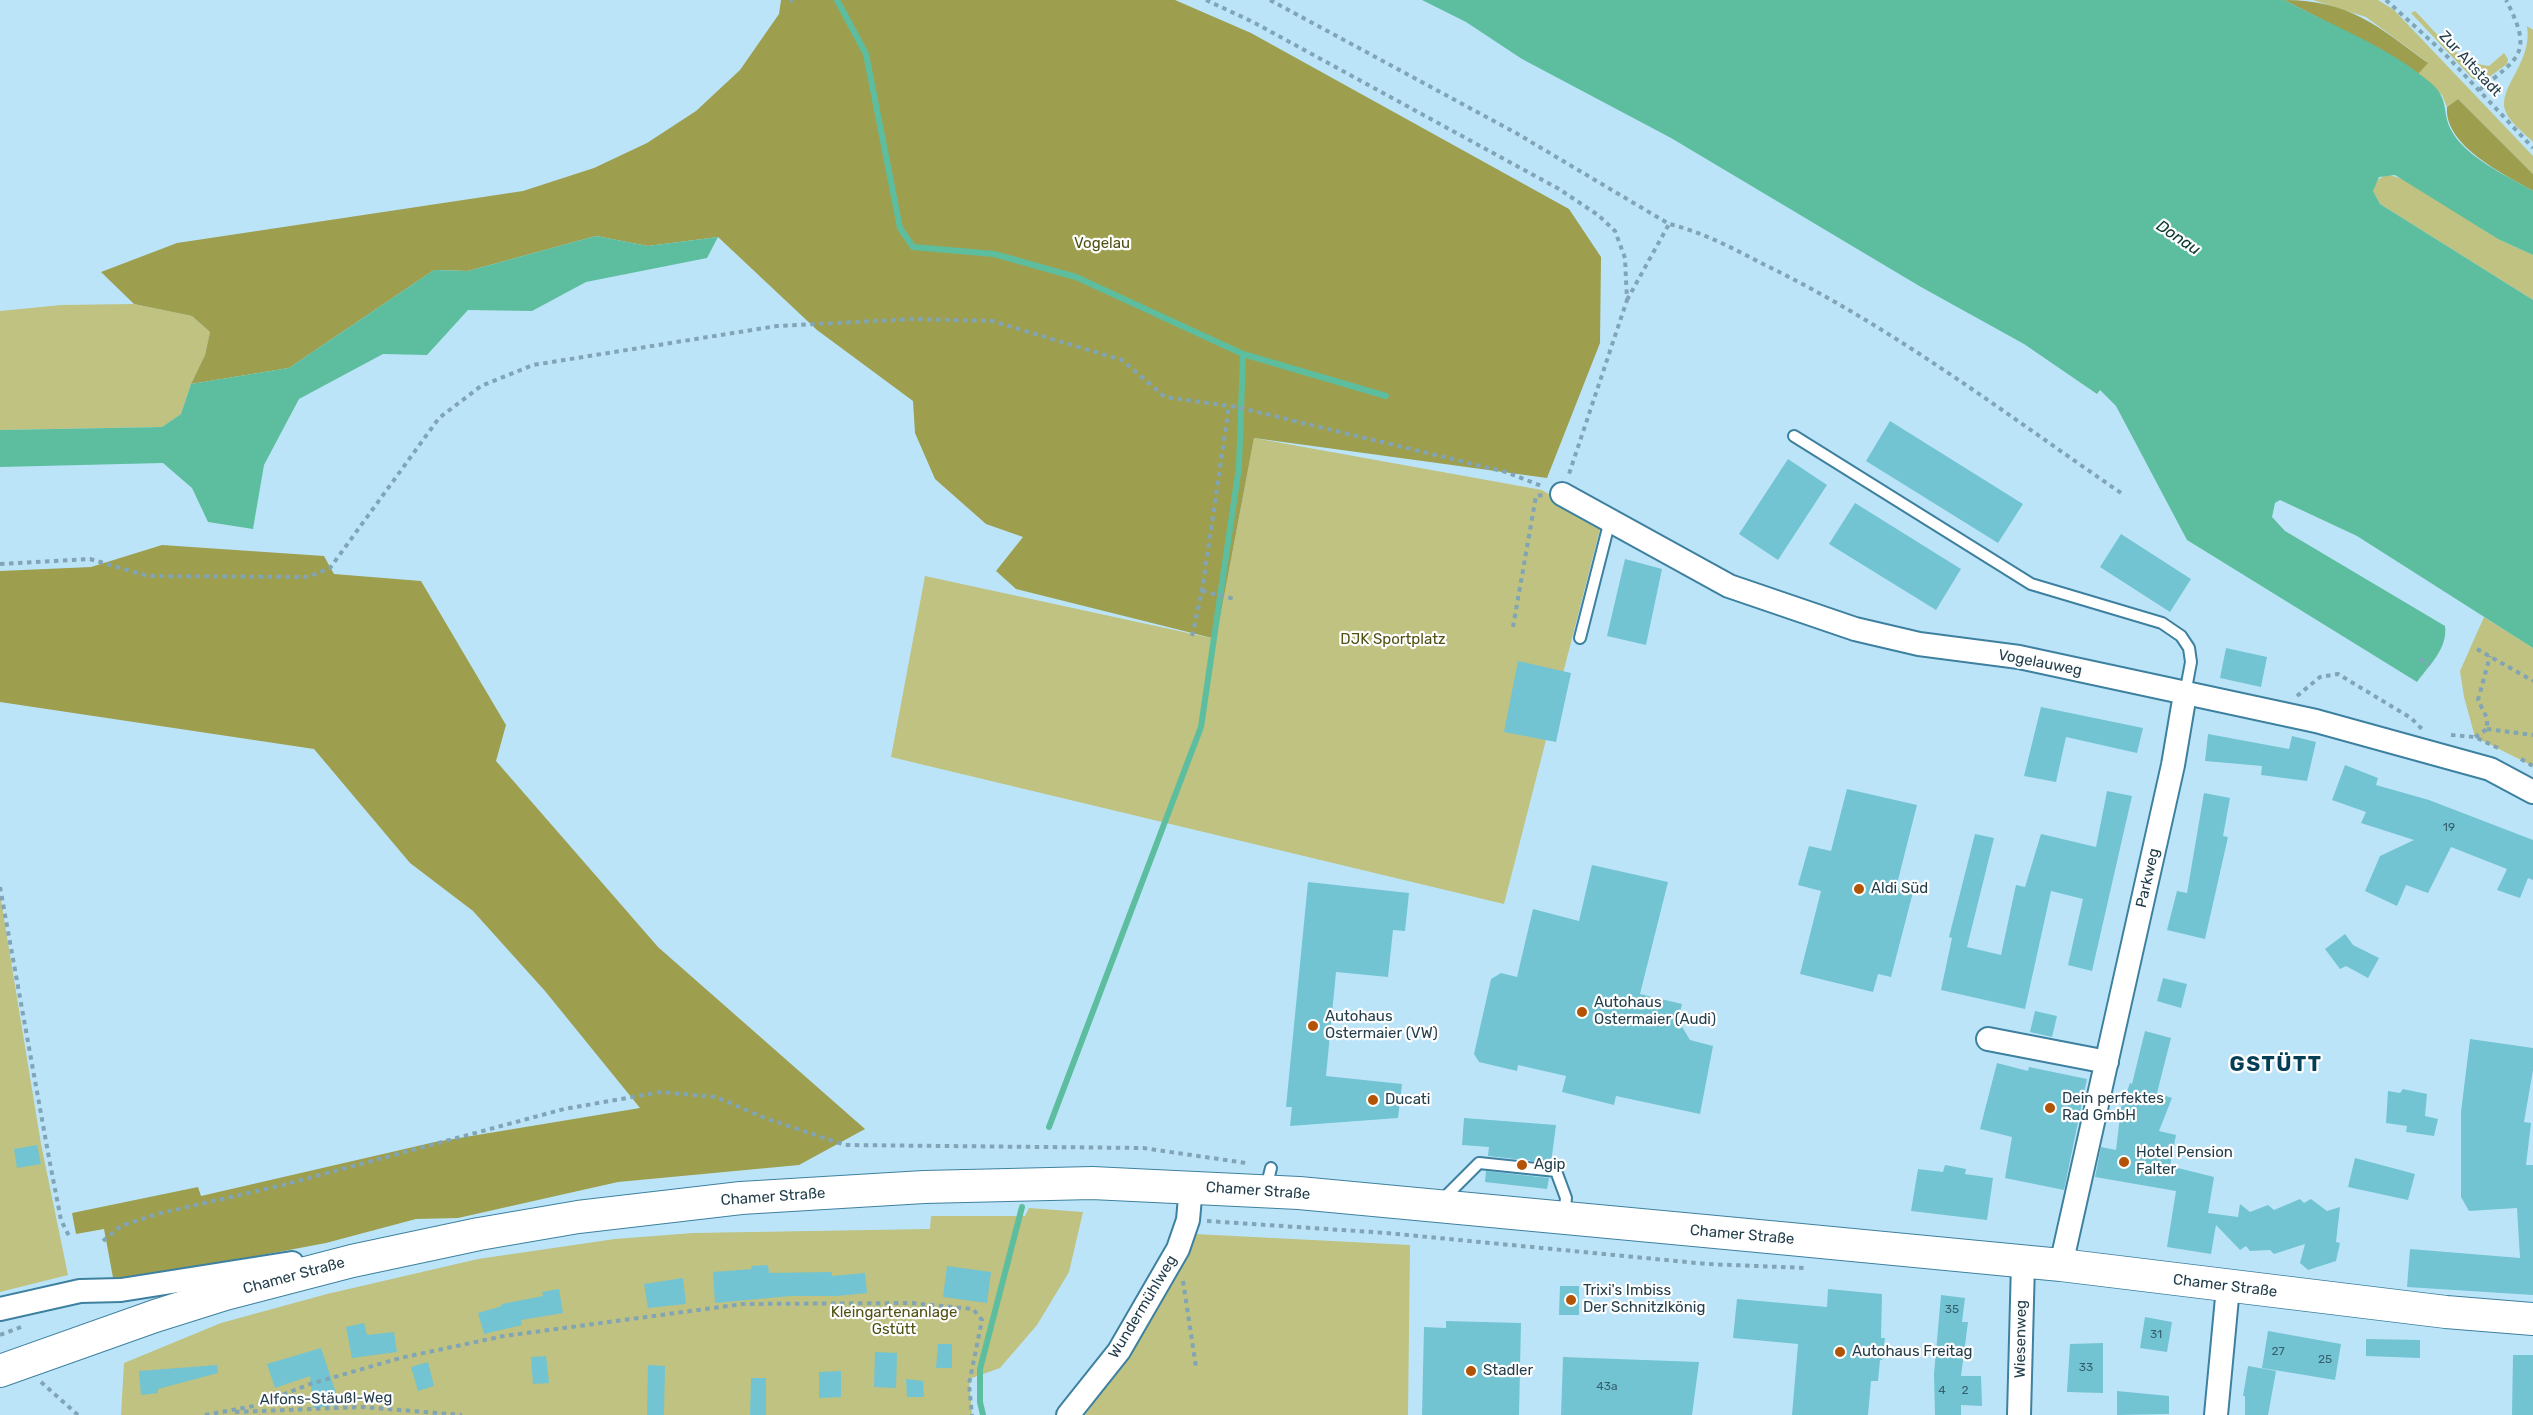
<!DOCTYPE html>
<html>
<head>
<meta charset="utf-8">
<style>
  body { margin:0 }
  canvas { display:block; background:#bce4f8 }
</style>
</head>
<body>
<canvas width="2533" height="1415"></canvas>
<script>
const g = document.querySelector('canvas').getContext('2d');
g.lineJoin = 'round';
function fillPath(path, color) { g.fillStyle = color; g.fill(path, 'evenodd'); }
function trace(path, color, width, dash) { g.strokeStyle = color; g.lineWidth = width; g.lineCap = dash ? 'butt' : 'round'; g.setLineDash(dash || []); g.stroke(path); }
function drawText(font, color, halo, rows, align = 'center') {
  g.font = font + ' Rubik,sans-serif'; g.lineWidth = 4.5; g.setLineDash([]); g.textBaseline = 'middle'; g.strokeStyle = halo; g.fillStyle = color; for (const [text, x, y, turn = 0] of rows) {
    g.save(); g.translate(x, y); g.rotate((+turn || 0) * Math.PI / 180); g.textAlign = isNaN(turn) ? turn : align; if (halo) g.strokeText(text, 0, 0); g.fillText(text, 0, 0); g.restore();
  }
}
const green = new Path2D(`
  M2313,0H2378L2394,10L2533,156V174L2458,99L2447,107L2442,95L2418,74L2427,62L2366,17Z
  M2415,11C2436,32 2458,63 2489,66L2504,53L2508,59L2507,64L2485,80L2473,79L2411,13Z
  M2527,26L2533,30V142C2524,133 2509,122 2505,110C2498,87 2533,62 2527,26Z
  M2386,174L2406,180L2498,239L2533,255V300L2380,204L2373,191L2374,183Z
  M134,304L192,316L210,332L205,355L191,384L181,414L162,427L0,430V311L61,305Z
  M1254,438L1542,490L1601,525L1504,904L891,757L925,576L1216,639Z
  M2484,617L2533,648V766L2475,737L2464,697L2460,671Z
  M0,894L41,1144L68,1275L0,1292Z
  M1029,1208L1083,1212L1069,1272L1037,1325L1000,1368L969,1379L972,1415H121L124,1363L221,1323L327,1294L478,1259L615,1239L693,1233L930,1229L931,1216H1025Z
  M1195,1234L1410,1245L1408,1415H1085L1126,1358Z`);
const forest = new Path2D(`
  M781,0H1175L1251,33L1569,209L1601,257L1600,343L1547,478L1254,438L1216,639L1016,589L996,571L1023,537L986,524L935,479L915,433L913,401L817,330L718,237L648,246L596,236L468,271L434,270L289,368L191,384L205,355L210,332L192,316L134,304L101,272L177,243L523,191L594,168L647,143L696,111L740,70L779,14Z
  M2284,0C2350,0 2377,26 2428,63L2418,74L2372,45Z
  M2458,99L2533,174V191C2504,174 2444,146 2447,107Z
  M162,545L324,556L334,574L421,581L506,725L496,761L658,947L865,1129L799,1165L618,1182L458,1218L416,1219L326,1243L114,1283L104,1229L76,1234L72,1213L198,1187L201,1196L435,1142L640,1108L545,991L473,911L410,863L314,749L0,702V571L91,567Z`);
const water = new Path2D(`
  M1422,0H2284C2333,26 2389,47 2431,83C2449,99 2442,110 2450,128C2464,157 2506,175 2533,191V255L2498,239L2395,175L2379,177L2373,191L2380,204L2533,300V648L2357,536L2280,500L2275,503L2272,517L2285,531L2445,626C2448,649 2429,665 2417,682L2187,540L2116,406L2100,390L2097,394L2024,344L1921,287L1671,138L1522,59L1466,22Z
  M596,236L648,246L718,237L707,258L586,282L532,311L468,310L427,355L383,354L299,399L264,465L253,529L208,522L192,488L163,463L0,467V430L162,427L181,414L191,384L289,368L434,270L468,271Z`);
const stream = new Path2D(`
  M837,0L866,54L900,228L913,247L994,254L1076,277L1243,354L1386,396
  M1049,1127L1201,727L1239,467L1243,354
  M983,1415L980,1402V1369L1022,1207`);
const building = new Path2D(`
  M1890,421L2023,504L1998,543L1866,461Z
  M1788,459L1827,485L1778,560L1739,534Z
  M1855,503L1961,569L1936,610L1829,544Z
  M2121,534L2191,579L2170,612L2100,567Z
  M1625,559L1662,569L1646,645L1607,636Z
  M2226,648L2267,657L2261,687L2220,678Z
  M1518,661L1571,673L1556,742L1504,732Z
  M2041,707L2143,728L2137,753L2066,737L2056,782L2024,776Z
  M2208,734L2289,749L2292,736L2316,742L2307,781L2261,775L2262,766L2205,761Z
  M2345,765L2378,778L2376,785L2429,800L2533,840V880L2528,878L2520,898L2497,890L2507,869L2451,847L2428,893L2406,885L2397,906L2365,891L2380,856L2414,840L2361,823L2366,812L2332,800Z
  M1847,789L1917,805L1896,888L1913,892L1891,977L1878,974L1873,992L1800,974L1821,891L1798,885L1809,846L1831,851Z
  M2107,791L2132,796L2092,971L2068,965L2083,899L2051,891L2025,1009L1941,990L1952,938L1949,937L1975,834L1994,838L1967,947L2001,955L2016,885L2025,887L2041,834L2096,847Z
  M2204,793L2230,798L2223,836L2228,837L2205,939L2167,930L2177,891L2187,893Z
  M1592,865L1668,882L1640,994L1682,1004L1678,1020L1690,1040L1713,1046L1700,1114L1616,1096L1614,1105L1562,1092L1566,1076L1518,1065L1517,1071L1479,1062L1474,1054L1491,979L1501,973L1517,977L1533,909L1579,921Z
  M1308,882L1409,893L1405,931L1393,930L1388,977L1336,972L1326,1076L1402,1084L1398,1118L1290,1126L1292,1107H1286Z
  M2345,934L2353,945L2379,958L2368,978L2346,966L2340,969L2325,949Z
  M2163,978L2187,984L2181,1008L2157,1001Z
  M2035,1011L2057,1016L2052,1037L2030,1032Z
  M2145,1031L2171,1038L2157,1093L2172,1098L2159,1131L2176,1135L2170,1166L2214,1177L2208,1213L2238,1217L2240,1204L2250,1212L2268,1205L2274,1210L2300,1199L2304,1203L2311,1199L2327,1211L2340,1207L2336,1242L2340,1243L2336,1261L2308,1270L2300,1263L2305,1244L2274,1254L2270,1250L2250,1251L2246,1246L2240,1250L2216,1225L2211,1254L2167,1247L2176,1191L2095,1177L2101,1147L2116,1150L2121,1108L2130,1083L2132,1084Z
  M2470,1039L2533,1048V1070L2524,1122L2531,1123L2526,1165H2533V1295L2407,1287L2410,1249L2520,1258L2517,1208L2469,1211L2461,1197V1112Z
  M1997,1063L2028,1071L2029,1067L2087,1079L2064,1190L2005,1178L2012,1137L1980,1129Z
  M2403,1089L2427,1094L2425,1116L2438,1119L2434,1136L2406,1132L2407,1126L2386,1123L2388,1091L2400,1093Z
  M1464,1118L1556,1125L1551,1163L1488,1156L1489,1147L1462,1145Z
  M37,1145L41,1164L17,1168L14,1149Z
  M2355,1158L2415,1174L2408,1200L2348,1187Z
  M1945,1165L1966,1169L1965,1174L1993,1178L1987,1220L1911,1211L1918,1169L1943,1172Z
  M1486,1171L1549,1178L1547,1189L1485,1182Z
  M768,1265L769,1273L832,1272V1276L865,1273L867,1293L837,1296H791L715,1303L713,1272L752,1269L751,1266Z
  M947,1266L991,1272L987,1303L943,1297Z
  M683,1278L686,1304L648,1308L644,1284Z
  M1560,1286H1579V1315H1559Z
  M559,1289L563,1313L521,1320L522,1325L484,1334L478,1313L502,1306V1304L543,1296L542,1292Z
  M1828,1289L1882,1294L1881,1338H1885L1882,1360H1880L1878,1381H1871L1868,1415H1792L1798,1344L1733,1338L1737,1299L1827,1307Z
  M1941,1295L1965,1298L1962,1322H1968L1961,1376H1981L1982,1406L1961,1405V1415H1935L1934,1374Z
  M2145,1317L2172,1322L2167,1352L2140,1348Z
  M1446,1321L1521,1323L1519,1415H1422L1424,1327L1446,1328Z
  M364,1323L367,1335L394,1332L397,1352L352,1358L346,1327Z
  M2268,1331L2341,1344L2335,1380L2262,1368Z
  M2366,1339L2420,1340V1358L2366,1356Z
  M2103,1343V1393L2067,1392L2070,1344Z
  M938,1344H952V1368H936Z
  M321,1348L340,1405L313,1408L310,1376L275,1388L267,1364Z
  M875,1352L897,1353L896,1388L874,1387Z
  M2513,1355H2533V1415H2512Z
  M546,1356L549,1383L533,1384L531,1357Z
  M1563,1357L1699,1362L1692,1415H1561Z
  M428,1362L434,1386L418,1391L411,1367Z
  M217,1365L218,1373L158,1389V1393L141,1395L139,1371Z
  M648,1365L665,1366L664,1415H647Z
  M2248,1366L2276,1371L2268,1415H2245V1396H2243Z
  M841,1371V1397L819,1398V1372Z
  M751,1378H766V1415H750Z
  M906,1379L923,1381L924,1397H907Z
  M2117,1391L2169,1396V1414L2117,1415Z`);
const path = new Path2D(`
  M791,0L792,2
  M1206,0L1253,22L1559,189L1598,215L1615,231L1625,258L1627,300L1568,477
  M1270,0L1516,133L1669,224C1703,232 1734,249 1765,265C1893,327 2007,415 2124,495
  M2386,0L2443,52L2533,148
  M2479,90C2521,57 2533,52 2506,0
  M1627,300L1669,224
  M0,564L90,559L148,576L308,577L330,568L439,418L481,386L533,365L777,326L914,319L992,321L1122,360L1165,397L1237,407L1506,472L1544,487
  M1202,591L1235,599
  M1513,627L1536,496L1543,495
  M1192,636L1202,591L1229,406
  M2477,649L2533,681
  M2420,659L2430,665
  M2297,696L2320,677L2338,674L2411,718L2422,729
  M2487,729L2533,735
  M2451,735L2475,737L2498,748
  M2475,737L2487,729V718L2478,700L2490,656
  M2521,759L2533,766
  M0,887L49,1158L61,1220L69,1236
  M1207,1221L1387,1233L1707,1264L1806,1268
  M103,1241L121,1226L157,1214L283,1185L564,1109L661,1092L716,1097L765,1118L845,1145L1143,1148L1246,1163
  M1183,1281L1196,1367
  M0,1335L21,1327
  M41,1382L78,1415
  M235,1412L362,1407L462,1415
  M205,1415L254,1406L310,1384L400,1358L504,1336L743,1304L911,1303L973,1309L982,1320L969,1384L972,1415`);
const service = new Path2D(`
  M1794,436L2031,584L2162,623L2181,636L2189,648L2191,662L2185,694
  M1580,638L1610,520
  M1266,1188L1271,1168
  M1440,1202L1479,1163L1556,1171L1566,1198L1564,1216`);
const minor = new Path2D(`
  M1562,494L1729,586L1855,629L1919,644L2019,657L2316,721L2490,769L2533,792
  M1988,1039L2107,1062
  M2061,1265L2173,765L2185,694
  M0,1309L80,1291L121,1290L292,1263
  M1068,1415L1119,1351L1178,1249L1188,1220L1191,1186
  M2019,1415L2023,1263
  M2216,1415L2228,1287`);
const secondary = new Path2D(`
  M0,1371L155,1316L225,1294L352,1261L479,1234L578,1217L741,1198L924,1187L1092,1183L1299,1193L1790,1239L2061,1265L2446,1312L2533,1319`);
const markers = [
  [1859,889,6,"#b25305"],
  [1582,1012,6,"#b25305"],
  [1313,1026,6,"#b25305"],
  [1373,1100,6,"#b25305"],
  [2050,1108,6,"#b25305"],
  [2124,1162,6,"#b25305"],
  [1522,1165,6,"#b25305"],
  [1571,1300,6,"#b25305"],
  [1840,1352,6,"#b25305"],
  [1471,1371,6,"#b25305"]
];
const numberNames = [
  ["19",2449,828],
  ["35",1952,1310],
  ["31",2156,1335],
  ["27",2278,1352],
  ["25",2325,1360],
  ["33",2086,1368],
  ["43a",1607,1387],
  ["4",1942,1391],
  ["2",1965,1391]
];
const streetNames = [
  ["Zur Altstadt",2470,64,47],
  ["Vogelauweg",2040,663,11],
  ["Parkweg",2148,878,-77],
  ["Chamer Straße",1258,1191,4],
  ["Chamer Straße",773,1197,-4],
  ["Chamer Straße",1742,1235,5],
  ["Chamer Straße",294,1276,-15],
  ["Chamer Straße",2225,1286,7],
  ["Wundermühlweg",1143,1307,-59],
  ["Wiesenweg",2021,1339,-89],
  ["Alfons-Stäußl-Weg",326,1399,-1]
];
const parkNames = [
  ["Vogelau",1102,244],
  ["DJK Sportplatz",1393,640],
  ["Kleingartenanlage",894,1313],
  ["Gstütt",894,1330]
];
const poiNames = [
  ["Aldi Süd",1871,889],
  ["Autohaus",1594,1003],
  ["Ostermaier (Audi)",1594,1020],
  ["Autohaus",1325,1017],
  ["Ostermaier (VW)",1325,1034],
  ["Dein perfektes",2062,1099],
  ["Rad GmbH",2062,1116],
  ["Ducati",1385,1100],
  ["Hotel Pension",2136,1153],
  ["Falter",2136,1170],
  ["Agip",1534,1165],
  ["Trixi's Imbiss",1583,1291],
  ["Der Schnitzlkönig",1583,1308],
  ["Autohaus Freitag",1852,1352],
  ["Stadler",1483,1371]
];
const waterNames = [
  ["Donau",2178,238,34]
];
const districtNames = [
  ["GSTÜTT",2276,1065]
];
fillPath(green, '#bfc280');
fillPath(forest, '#9d9f4f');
fillPath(water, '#5dbe9f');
trace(stream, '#5dbe9f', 6);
fillPath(building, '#72c4d3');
trace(service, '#3d809f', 14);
trace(minor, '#3d809f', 26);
trace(secondary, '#3d809f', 34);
trace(path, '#81a4b6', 4, [4.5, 4.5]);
trace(service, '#fff', 10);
trace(minor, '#fff', 22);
trace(secondary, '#fff', 32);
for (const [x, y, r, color] of markers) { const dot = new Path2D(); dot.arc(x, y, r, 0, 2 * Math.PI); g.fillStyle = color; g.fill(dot); trace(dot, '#fefefe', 2); }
drawText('12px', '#37606e', null, numberNames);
drawText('15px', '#233f4c', '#fefefe', streetNames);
drawText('15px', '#505114', '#fefefe', parkNames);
drawText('15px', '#233f4c', '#fefefe', poiNames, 'left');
drawText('italic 16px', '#09372a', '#fefefe', waterNames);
g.letterSpacing = '1.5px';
drawText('bold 21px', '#063f55', '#fefefe', districtNames);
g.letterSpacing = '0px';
</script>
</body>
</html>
